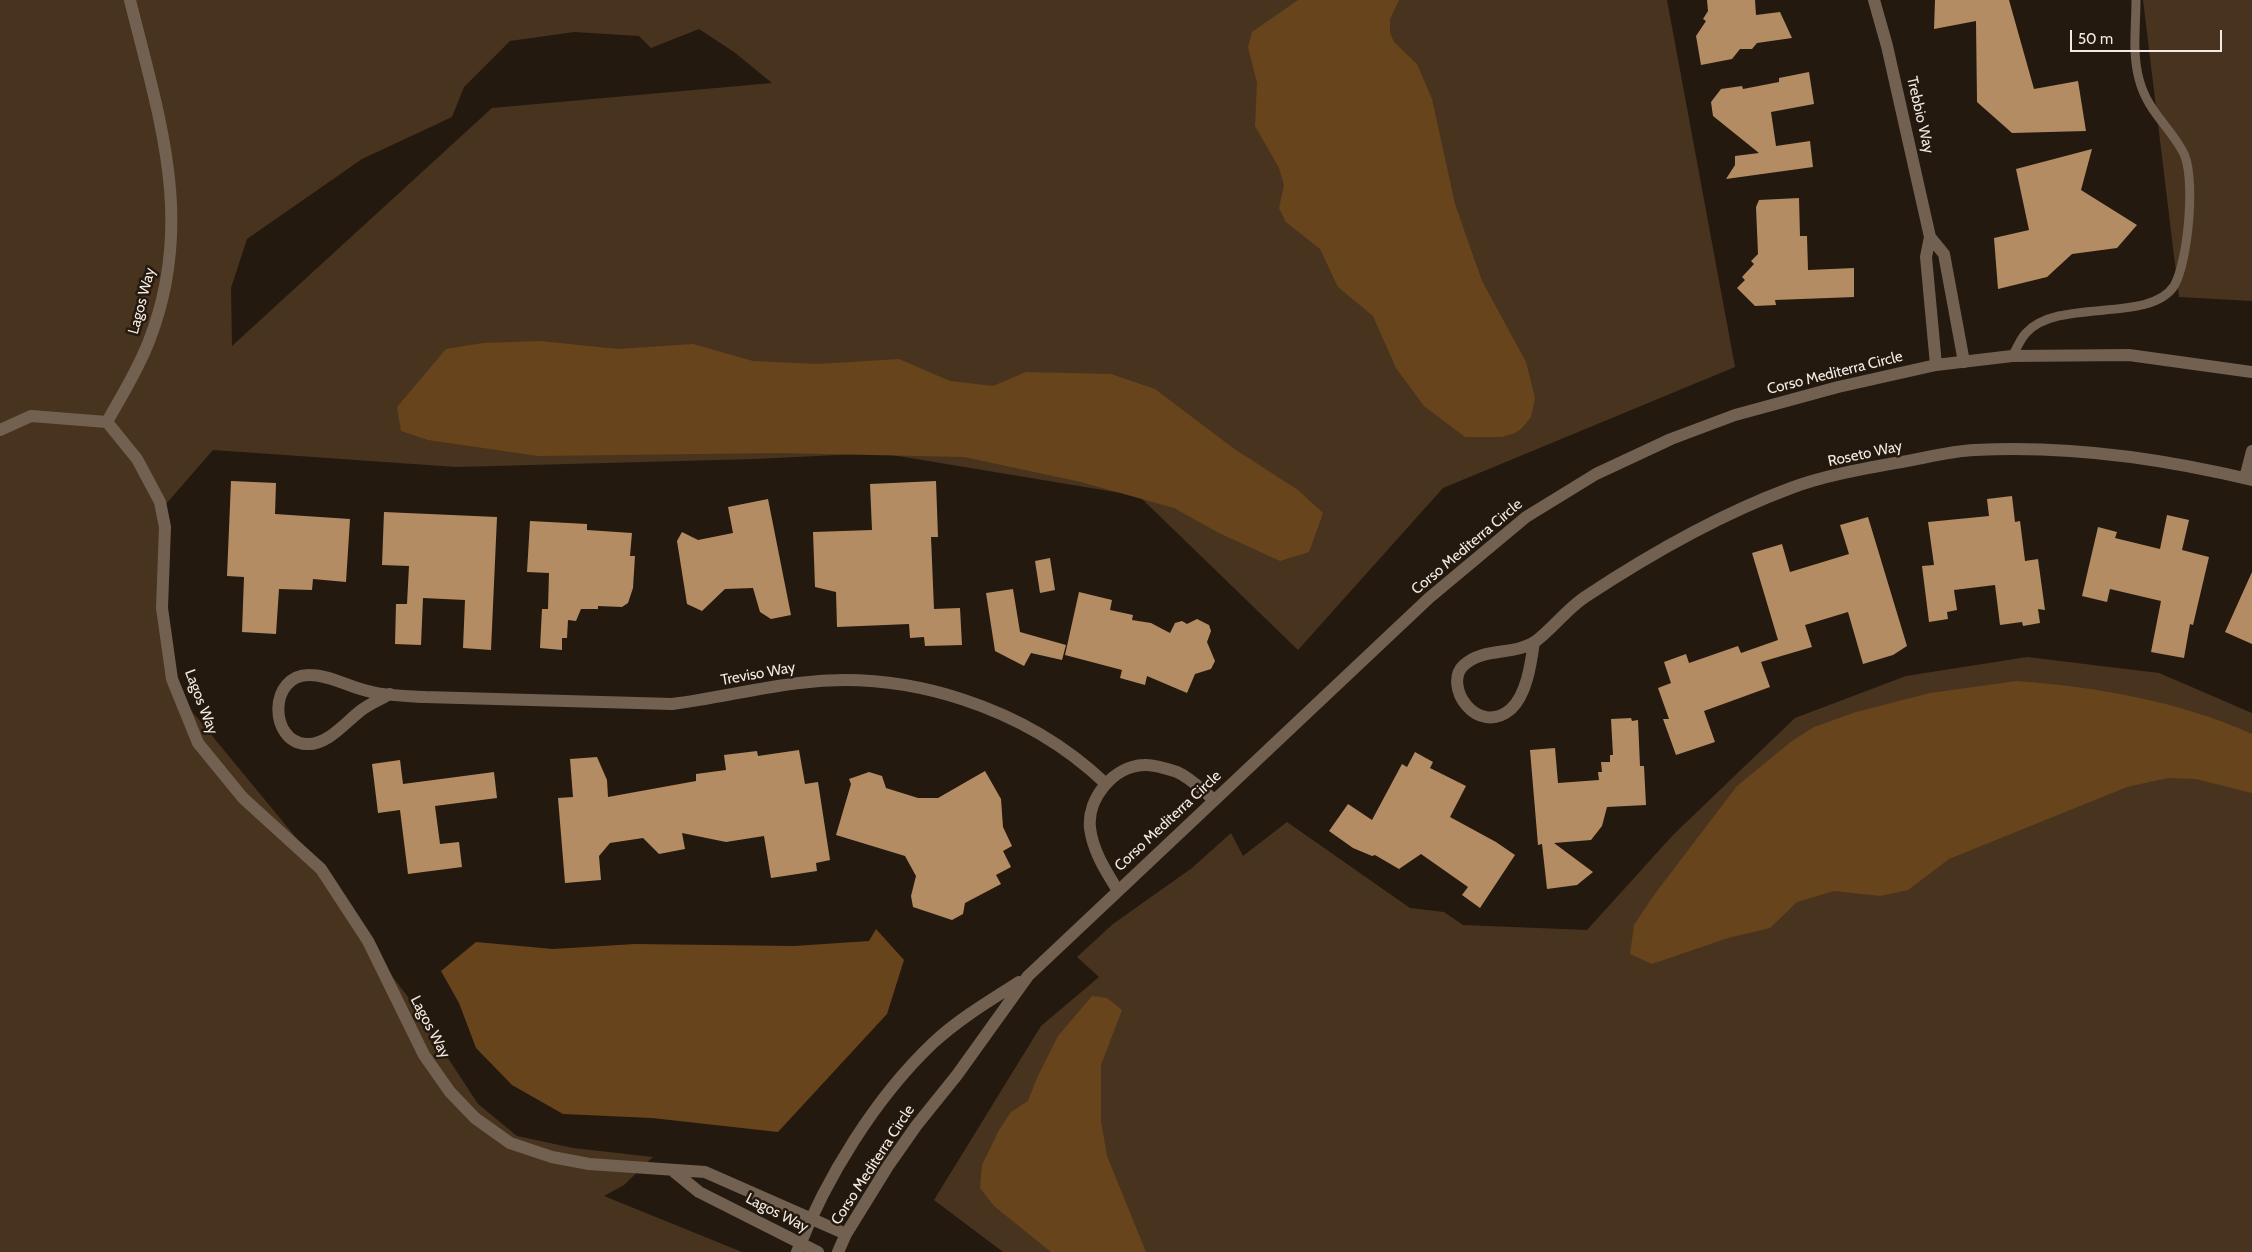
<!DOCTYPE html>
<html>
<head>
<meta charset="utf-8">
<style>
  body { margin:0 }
  #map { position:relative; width:2252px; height:1252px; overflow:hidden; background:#24190e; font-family:Cabin,sans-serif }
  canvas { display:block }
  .scale { position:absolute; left:2070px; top:30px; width:152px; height:22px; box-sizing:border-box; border:2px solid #f3ebe3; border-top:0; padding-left:6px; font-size:15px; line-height:18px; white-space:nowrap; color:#f3ebe3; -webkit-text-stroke:4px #24190e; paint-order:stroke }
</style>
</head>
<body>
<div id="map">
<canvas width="2252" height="1252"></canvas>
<div class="scale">50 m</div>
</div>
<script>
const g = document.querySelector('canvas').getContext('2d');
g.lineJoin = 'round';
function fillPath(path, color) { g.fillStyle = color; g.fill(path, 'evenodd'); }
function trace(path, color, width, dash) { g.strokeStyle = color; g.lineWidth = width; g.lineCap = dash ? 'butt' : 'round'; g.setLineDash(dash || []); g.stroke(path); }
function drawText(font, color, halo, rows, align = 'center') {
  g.font = font + ' Cabin,sans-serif'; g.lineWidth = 5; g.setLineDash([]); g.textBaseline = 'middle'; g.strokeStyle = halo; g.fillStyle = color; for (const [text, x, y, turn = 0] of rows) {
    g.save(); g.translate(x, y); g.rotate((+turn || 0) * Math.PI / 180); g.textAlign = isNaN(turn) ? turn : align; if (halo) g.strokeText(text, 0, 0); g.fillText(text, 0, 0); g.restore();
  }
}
const green = new Path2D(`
  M0,0H1667L1735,367L1443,488L1298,650L1139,496L880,453L755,459L456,467L213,450L159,512L169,668L185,703L298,840L346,916L408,997L478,1104L517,1136L573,1148L653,1157L624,1185L604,1196L742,1252H0ZM699,29L734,52L772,83L492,108L232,346L231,288L247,239L362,159L452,117L464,87L510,41L574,32L639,36L651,48Z
  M2143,0H2252V301L2179,297Z
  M2027,657L2159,673L2252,713V1252H1003L934,1200L1041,1026L1099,977L1077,957L1113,924L1192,868L1231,833L1243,856L1287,822L1410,908L1444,912L1463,925L1587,930L1673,835L1795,718L1906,676Z`);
const water = new Path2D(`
  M1298,0H1399L1390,19V33L1394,42L1417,64L1432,99L1455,204L1482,281L1526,362L1535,398L1531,417L1522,428L1515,433L1502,437H1465L1424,406L1396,368L1373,316L1338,287L1320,249L1286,222L1279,208L1284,185L1279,168L1255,126L1257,83L1248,47L1252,32Z
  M540,341L618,349L693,344L753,361L817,364L899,359L950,381L993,386L1026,372L1111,374L1155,389L1233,448L1298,490L1323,513L1309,552L1280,561L1219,533L1174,508L1081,482L964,457L779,453L538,456L428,440L401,431L397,407L446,349L483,343Z
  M2017,681C2097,687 2179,701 2252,734V793L2196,779L2168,778L2127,787L1949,859L1908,890L1880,896L1834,891L1797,902L1770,928L1728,938L1652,964L1630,954L1634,925L1654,895L1737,786L1792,741L1814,727L1856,712L1930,693Z
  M876,929L904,960L887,1014L778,1132L652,1118L563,1114L512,1085L476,1048L459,1003L441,971L476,942L553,949L635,944L794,946L869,941Z
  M1092,996L1107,998L1122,1010L1101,1065V1121L1107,1156L1146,1252H1051L994,1206L980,1188L982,1165L999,1130L1011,1112L1028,1101L1037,1078L1058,1036Z`);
const building = new Path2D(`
  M1707,0H1755L1756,15L1780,12L1792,38L1757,43L1752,49H1740L1732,59L1701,65L1696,36L1706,21L1703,19L1708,11Z
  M1935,0H2009L2034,89L2078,81L2086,131L2012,133L1977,102L1976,21L1934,29Z
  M1809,72L1814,104L1771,112L1776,146L1810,141L1813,167L1726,179L1735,165V156L1759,153L1713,116L1711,102L1721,89L1742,86L1743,89L1779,82V78Z
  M2092,149L2081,190L2137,225L2117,248L2072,254L2047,277L1998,289L1994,238L2029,230L2016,169Z
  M1799,198L1800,236H1807L1808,270L1854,268V297L1775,300L1776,305L1755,306L1737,288L1745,280L1742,277L1754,264L1751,261L1758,254L1756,207L1759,200Z
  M231,481L276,483L275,514L350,519L346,582L313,579L312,590L279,589L276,634L242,632L244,577L227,576Z
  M936,481L938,537H931L934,609L960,608L962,645L925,646L924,637L910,638L909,624L837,627L836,592L815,587L813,532L872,530L870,484Z
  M2012,496L2015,522L2020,521L2025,561L2038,559L2045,610L2038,609L2040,623L2023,626L2022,622L2000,625L1995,585L1954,590L1957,610L1947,612L1948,619L1929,622L1922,566L1934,565L1928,522L1989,516L1987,499Z
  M768,499L791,615L771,619L760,612L753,588L725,589L702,611L687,604L677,541L682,532L698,540L733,533L728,507Z
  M384,512L497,517L491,650L463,648L465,600L423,598L421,645L395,644L396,604H407L409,566L382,565Z
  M2167,515L2189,520L2182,550L2209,557L2193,625L2190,624L2184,658L2151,652L2161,601L2110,589L2107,602L2082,596L2098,527L2117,532L2115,538L2160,549Z
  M1868,517L1907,646L1893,655L1863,664L1848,612L1805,625L1812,647L1761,662L1770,687L1704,711L1715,742L1676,755L1663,719H1669L1658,688L1671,683L1664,662L1686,654L1689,663L1738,646L1741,653L1778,640L1752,553L1782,544L1790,572L1849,554L1840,525Z
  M530,521L587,524V530L632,533L630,556H635L633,588L628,603L622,607L598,606V609H581L576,621L568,620L567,638H562V650L540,648L542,609H548L549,573L527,572Z
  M1050,558L1055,590L1040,593L1035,561Z
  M2252,572V644L2225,632Z
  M1013,589L1020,632L1066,645L1062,660L1031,653L1024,666L995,651L986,593Z
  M1079,592L1112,600L1110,610L1133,615L1132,620L1151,623L1170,633L1175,623L1182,621L1187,624L1197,619L1209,625L1211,631L1207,642L1215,661L1211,669L1195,674L1187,693L1147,676L1145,685L1120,678L1122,670L1065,655Z
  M1631,718L1632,721L1638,720L1640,766H1644L1646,805L1607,807L1602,826L1591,840L1554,843L1593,872L1577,885L1547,889L1542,844L1538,845L1530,750L1555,748L1558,783L1599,780L1598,772H1602L1601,762H1610V755H1613L1611,719Z
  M799,750L805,784L818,782L830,860L816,863L817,871L771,878L764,836L726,842L682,833L685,849L659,854L643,838L610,843L599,856L601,880L565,883L558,798L573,797L570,759L597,757L607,780L608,797L696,781V774L726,770L724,755L757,751L758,756Z
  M1415,752L1433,762L1430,768L1466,786L1450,817L1496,842L1515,855L1480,908L1462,895L1468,887L1421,854L1399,869L1375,855L1372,856L1353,848L1329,831L1348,804L1372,820L1402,764L1407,767Z
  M400,760L403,784L494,772L497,798L435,806L440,844L459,842L462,867L408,874L400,810L378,813L372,764Z
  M985,771L1001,799L1003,827L1012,846L1003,851L1011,867L996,875L1001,884L965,903L963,914L952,920L913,907L911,896L916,876L905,856L836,835L851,784L849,779L869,772L882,776L886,788L918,798H938Z`);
const service = new Path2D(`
  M2012,356C2017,349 2020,339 2026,333C2059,297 2149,324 2174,286C2188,263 2197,173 2182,150C2167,124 2147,110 2139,79C2132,53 2136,27 2136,0`);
const minor = new Path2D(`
  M130,0C159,118 196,221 149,341C138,370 122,395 107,422L137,459L160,502L165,527L162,608L172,679L198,743L243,798L321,869L368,941L424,1055L450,1092L475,1118L510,1143L552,1157L589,1164L705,1172L846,1234
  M1874,0L1887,46L1930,237L1926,257L1936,365
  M1930,237L1944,254L1964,362
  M0,430L31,416L107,422
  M2245,478L2252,451
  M1534,642C1531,663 1527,694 1511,709C1477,738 1442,685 1464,665C1483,647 1515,656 1536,641C1553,628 1567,609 1585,597C1650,554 1718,515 1791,488C1823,476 1862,469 1895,463C1921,459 1949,451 1975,450C2069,445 2161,458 2252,480
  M390,694C381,699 371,703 363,709C347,720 328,746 306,744C269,742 268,674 310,675C331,675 352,689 372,692C389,696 408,696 425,697L672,704C714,699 756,688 799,683C908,669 1026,708 1105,783
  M1118,891C1106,871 1093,852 1090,828C1087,799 1113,766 1144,765C1154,764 1168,769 1177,772C1191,778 1203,791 1214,800
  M672,1170L699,1192L818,1252
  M797,1252C826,1178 875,1098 933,1043C959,1019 989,1001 1019,982
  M838,1252L846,1234L888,1166L916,1126L957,1075L1028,976L1429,598L1526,517L1596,474L1671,439L1735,415L1838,387L1936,365L2012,356L2129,355L2252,372`);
const streetNames = [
  ["Trebbio Way",1920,115,77],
  ["Lagos Way",142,301,-75],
  ["Corso Mediterra Circle",1835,373,-14],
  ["Roseto Way",1865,454,-12],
  ["Corso Mediterra Circle",1467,547,-40],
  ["Treviso Way",758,674,-10],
  ["Lagos Way",201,702,69],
  ["Corso Mediterra Circle",1168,821,-43],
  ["Lagos Way",430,1027,62],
  ["Corso Mediterra Circle",873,1165,-57],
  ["Lagos Way",777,1213,27]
];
fillPath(green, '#48341e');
fillPath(water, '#67441b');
fillPath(building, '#b48c63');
trace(service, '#726151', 9);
trace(minor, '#726151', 12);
drawText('15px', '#f3ebe3', '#24190e', streetNames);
</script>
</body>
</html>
